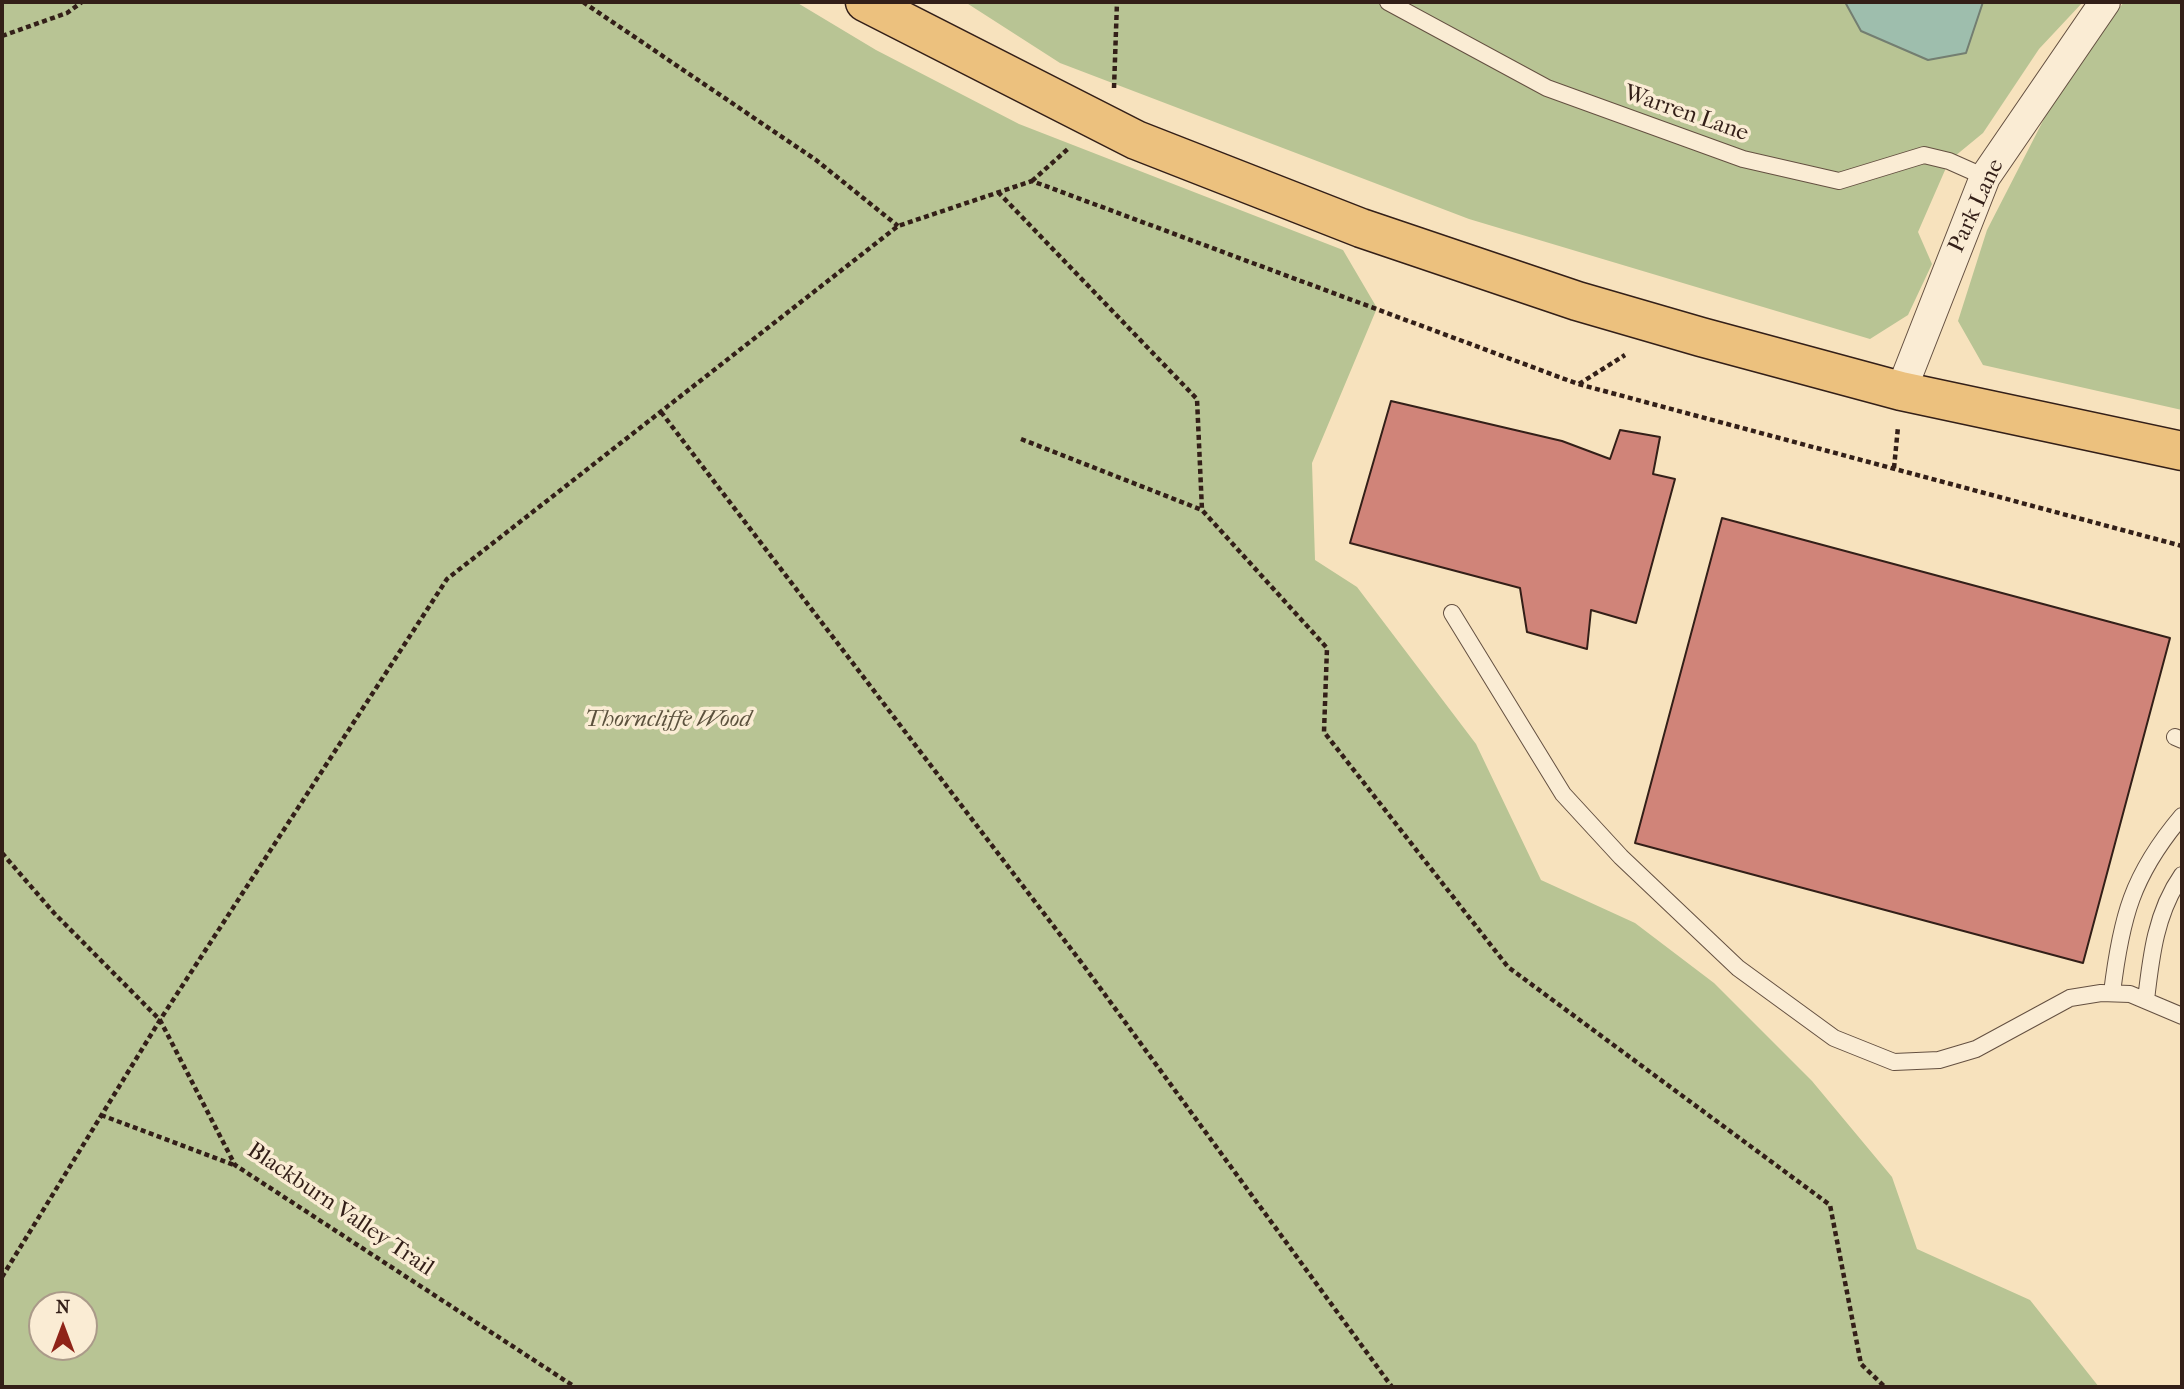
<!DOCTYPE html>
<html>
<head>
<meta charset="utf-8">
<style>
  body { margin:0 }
  #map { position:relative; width:2184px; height:1389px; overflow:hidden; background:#f7e2bd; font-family:"IM FELL French Canon",serif }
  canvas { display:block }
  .frame { position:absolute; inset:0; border:4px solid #331f18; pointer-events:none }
  .north { position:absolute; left:28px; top:1291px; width:70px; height:70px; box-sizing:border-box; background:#faecd4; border:2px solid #aa9a89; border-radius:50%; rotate:0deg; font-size:19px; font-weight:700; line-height:28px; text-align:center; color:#331f18 }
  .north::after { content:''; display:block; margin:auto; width:24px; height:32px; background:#8f2418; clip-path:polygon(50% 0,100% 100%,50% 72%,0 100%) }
</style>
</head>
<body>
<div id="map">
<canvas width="2184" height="1389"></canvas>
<div class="frame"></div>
<div class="north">N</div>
</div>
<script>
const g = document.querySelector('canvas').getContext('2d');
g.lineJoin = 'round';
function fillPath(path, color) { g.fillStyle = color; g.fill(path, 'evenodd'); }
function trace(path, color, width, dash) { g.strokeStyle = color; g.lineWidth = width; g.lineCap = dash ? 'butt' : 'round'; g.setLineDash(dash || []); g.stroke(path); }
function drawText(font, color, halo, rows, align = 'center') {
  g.font = font + ' "IM FELL French Canon",serif'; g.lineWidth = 7; g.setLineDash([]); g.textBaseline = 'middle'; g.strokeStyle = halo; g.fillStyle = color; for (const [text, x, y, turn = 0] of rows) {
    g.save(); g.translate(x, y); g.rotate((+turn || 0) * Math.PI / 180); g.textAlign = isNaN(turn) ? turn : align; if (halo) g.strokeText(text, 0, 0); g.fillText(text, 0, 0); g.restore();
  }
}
const green = new Path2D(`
  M2,2H796L876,50L1019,124L1343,250L1377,308L1312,463L1315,560L1357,587L1476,744L1541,880L1635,923L1714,983L1812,1081L1892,1177L1917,1249L2030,1300L2099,1387H2ZM42,1305H84V1347H42Z
  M965,2H2083L2039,49L1983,133L1949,161L1918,232L1932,264L1908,315L1870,339L1469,219L1060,63Z
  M2124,2H2182V410L1983,365L1958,321L1987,230L2065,78Z`);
const water = new Path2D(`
  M1845,2H1983L1966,53L1928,60L1861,31Z`);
const building = new Path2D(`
  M1391,401L1562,441L1610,459L1620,430L1660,437L1653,474L1675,479L1636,623L1591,610L1587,649L1527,632L1520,588L1350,543Z
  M1722,518L2170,638L2083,963L1635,843Z`);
const path = new Path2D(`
  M583,2L816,160L898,226
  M2,36L67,13L82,2
  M1114,88L1117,2
  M1032,181L1070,147
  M998,192L1197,399L1202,510L1327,648L1324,732L1508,967L1830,1205L1861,1364L1885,1387
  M1579,384L1625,355
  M661,412L1084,966L1392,1387
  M1021,439L1202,510
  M1894,468L1898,427
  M2,853L54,913L160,1020L235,1165L575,1387
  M101,1115L234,1165
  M2,1277L160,1020L447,579L898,226L1032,181L1578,384L2182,546`);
const service = new Path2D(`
  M1388,2L1547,88L1743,159L1839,181L1924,155L1949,161L1985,177
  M1452,613L1563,794L1621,857L1738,968L1834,1038L1894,1062L1939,1060L1976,1049L2070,998L2101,993L2130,994L2182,1016
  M2175,737L2182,740
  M2112,993C2121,918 2132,875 2182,816
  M2146,1000C2151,956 2156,912 2182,875`);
const minor = new Path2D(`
  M1901,391L1985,177L2105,2`);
const trunk = new Path2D(`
  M865,2L1136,140L1361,228L1577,301L1701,337L1901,391L2182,451`);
const streetNames = [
  ["Warren Lane",1686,114,19],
  ["Park Lane",1977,206,-65],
  ["Blackburn Valley Trail",340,1210,34]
];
const parkNames = [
  ["Thorncliffe Wood",668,720]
];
fillPath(green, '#b8c494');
fillPath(water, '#9ebead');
trace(water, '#737e71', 2);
fillPath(building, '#d08479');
trace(building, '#331f18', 2);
trace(service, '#645041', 18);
trace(minor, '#645041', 32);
trace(trunk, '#331f18', 41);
trace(path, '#331f18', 4.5, [5, 3.5]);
trace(service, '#faecd4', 16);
trace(minor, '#faecd4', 30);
trace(trunk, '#ecc17e', 38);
drawText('23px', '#331f18', '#faecd4', streetNames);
drawText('italic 23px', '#5b513d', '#faecd4', parkNames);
</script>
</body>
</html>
